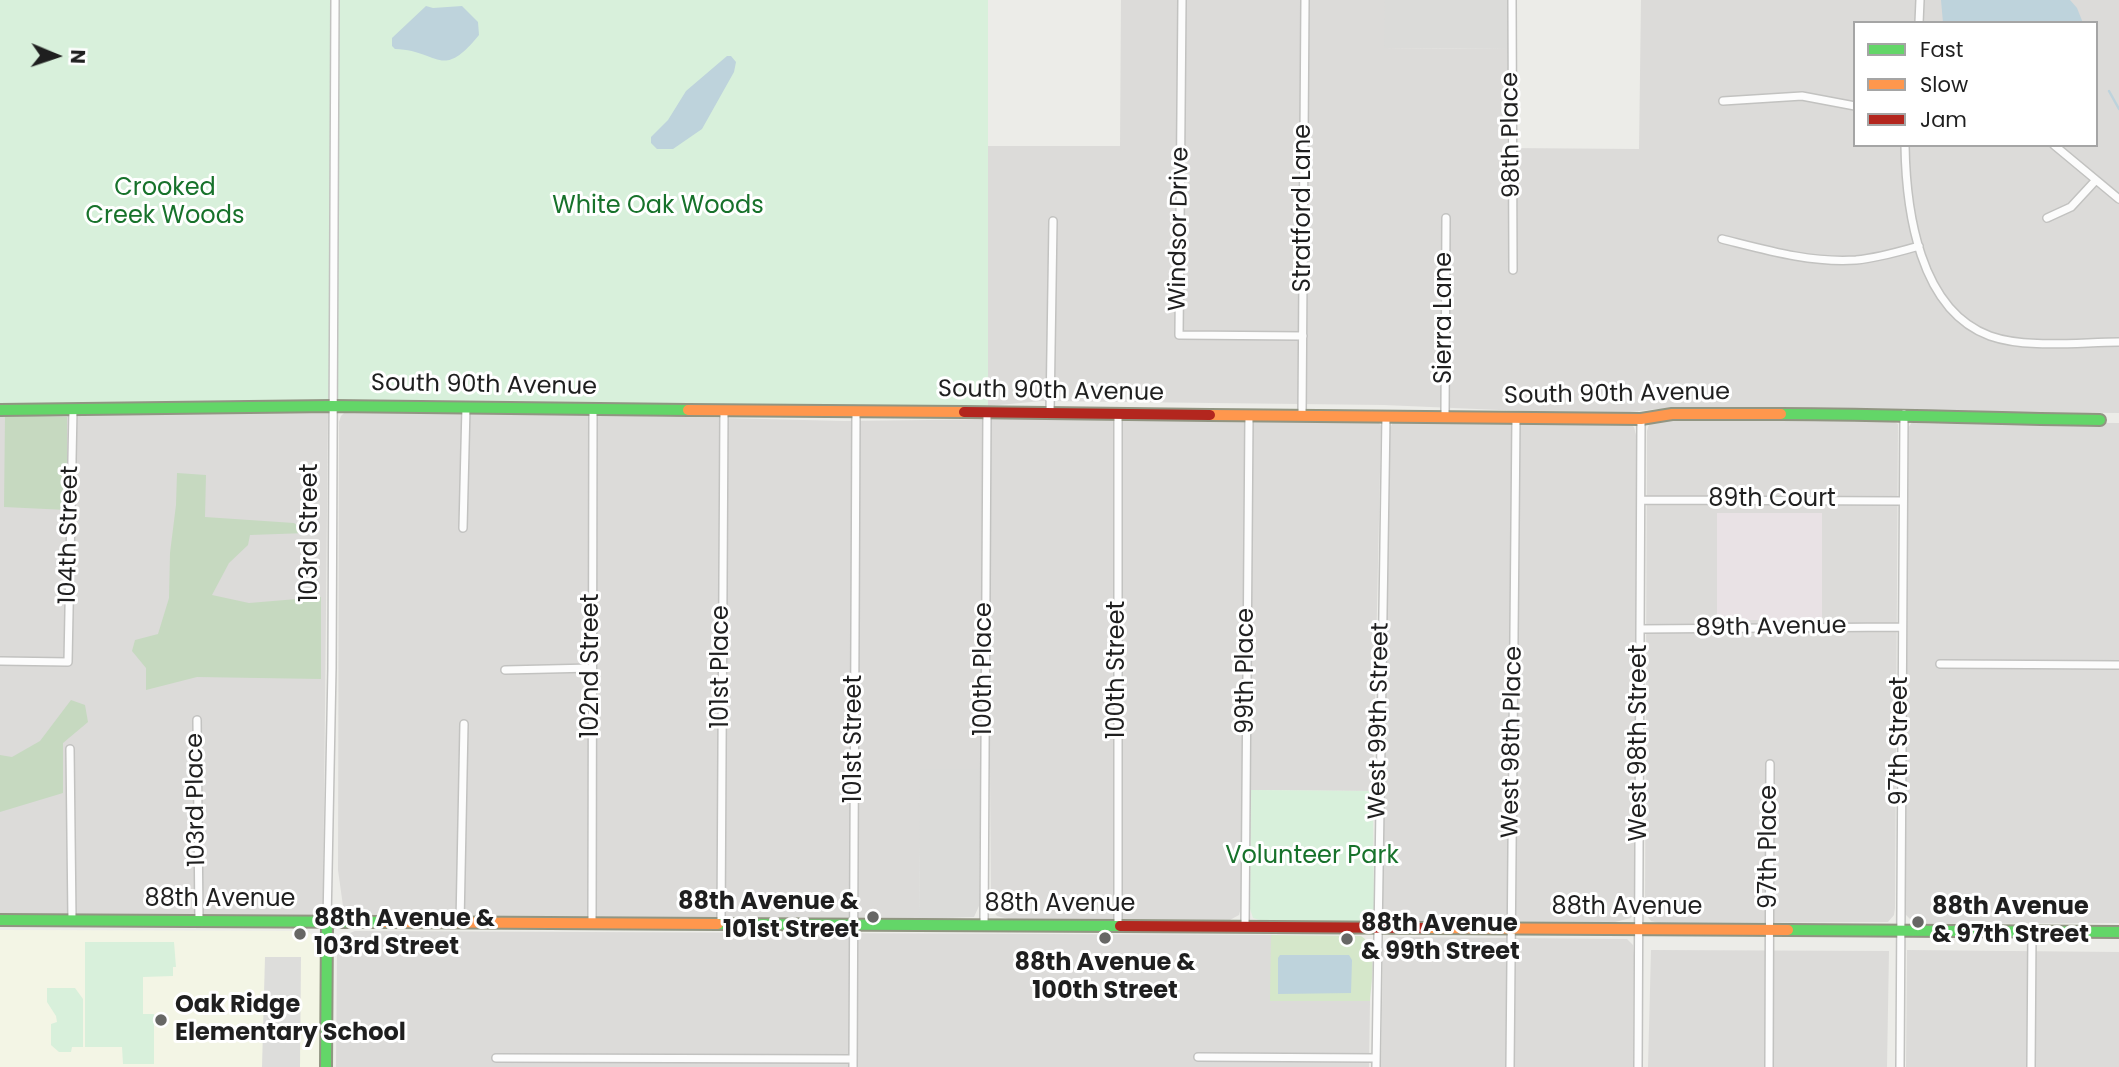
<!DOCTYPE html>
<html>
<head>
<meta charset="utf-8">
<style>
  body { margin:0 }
  #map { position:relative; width:2119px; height:1067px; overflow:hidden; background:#ecece8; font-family:Poppins,sans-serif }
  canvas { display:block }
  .legend { position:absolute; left:1853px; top:21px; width:245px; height:126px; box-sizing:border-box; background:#fff; border:2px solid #a5a5a5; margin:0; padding:9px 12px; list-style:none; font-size:21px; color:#1f1f1f }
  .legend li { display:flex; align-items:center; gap:14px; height:35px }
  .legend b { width:35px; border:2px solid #a5a5a5 }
  .north { position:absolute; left:21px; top:21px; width:70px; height:70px; -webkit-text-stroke:5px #fff; paint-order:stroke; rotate:92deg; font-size:19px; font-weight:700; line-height:28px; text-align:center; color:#1f1f1f }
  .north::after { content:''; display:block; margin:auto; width:24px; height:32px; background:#1f1f1f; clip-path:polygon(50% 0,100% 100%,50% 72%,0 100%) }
</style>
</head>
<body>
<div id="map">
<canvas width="2119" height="1067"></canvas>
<ul class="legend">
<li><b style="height:9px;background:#63d668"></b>Fast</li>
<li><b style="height:9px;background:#ff974d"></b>Slow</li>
<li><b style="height:9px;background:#b3261e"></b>Jam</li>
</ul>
<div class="north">N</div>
</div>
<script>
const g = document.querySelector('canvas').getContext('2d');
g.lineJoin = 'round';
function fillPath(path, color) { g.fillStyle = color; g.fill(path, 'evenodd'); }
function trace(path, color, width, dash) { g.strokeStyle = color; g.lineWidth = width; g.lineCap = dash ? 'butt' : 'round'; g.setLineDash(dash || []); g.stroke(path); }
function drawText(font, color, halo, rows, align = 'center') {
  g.font = font + ' Poppins,sans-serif'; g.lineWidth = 6; g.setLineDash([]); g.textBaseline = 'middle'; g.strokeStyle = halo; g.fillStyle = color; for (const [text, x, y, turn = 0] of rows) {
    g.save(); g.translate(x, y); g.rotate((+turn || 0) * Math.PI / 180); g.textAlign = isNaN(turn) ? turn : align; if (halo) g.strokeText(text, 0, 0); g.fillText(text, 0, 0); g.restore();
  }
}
const residential = new Path2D(`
  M1121,0H1385V48L1508,49L1507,148L1639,149L1641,0H2119V413L1657,409L1630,412H1546L1384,405L1042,401L988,406V146H1120ZM1855,23H2096V145H1855Z
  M0,406L328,412L323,904L317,912L310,917L0,914Z
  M353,409L844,421L1098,418L1378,421L1381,426L1373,791L1241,790V908L1239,915L1228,921L1009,919L997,916L991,908L990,769H921L919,919L358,915L352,913L343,906L338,870L339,422L341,416L347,410Z
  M1659,417L1891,420L1898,424L1895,908L1894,915L1888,922L1658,923L1651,921L1648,917L1645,904L1647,431L1650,421Z
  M1394,420L1630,424L1634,427L1637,439L1635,905L1631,918L1615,922L1394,921L1385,916L1382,905L1390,428Z
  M1912,422L2119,423V923L1919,924L1914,923L1906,915L1904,908L1908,428Z
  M355,931L1271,935V1001H1370L1369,1067H336L337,951L338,942L343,936Z
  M1391,937L1627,939L1633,945L1634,956L1633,1067H1381L1383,950L1384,944Z
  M1651,950L1889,951L1887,1067H1648Z
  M1907,950L2119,952V1067H1906Z`);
const industrial = new Path2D(`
  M1717,513H1822V620H1717Z`);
const education = new Path2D(`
  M0,930L307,931L317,939L320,945L321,1067H0Z`);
const religious = new Path2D(`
  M1385,0H1509L1508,49L1384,48Z
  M920,769H981L979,906L974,917L919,919Z`);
const grass = new Path2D(`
  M1271,935L1361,936C1379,947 1371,982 1370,1001H1270Z`);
const forest = new Path2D(`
  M5,415L67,417V510L4,507Z
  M177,473L206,475L205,517L294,523L307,533L250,535L248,545L229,563L212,595L249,603L321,597V679L197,677L146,690V668L132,651L135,640L158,634L169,598L170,553L176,505Z
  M71,700L85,705L88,722L63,743V793L0,812V755L12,757L40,741Z`);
const park = new Path2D(`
  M0,0H988V406L782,413H330L0,406Z
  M1251,790L1373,791L1374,908L1371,920L1361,923L1266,922L1253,918L1250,909Z
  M85,942H174L176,967H173V976L143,977V1014H154V1064H123L122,1047H85Z
  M47,988H75L83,999V1047H72L71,1052H59L51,1045V1024L57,1022L56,1016L47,1002Z`);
const parking = new Path2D(`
  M265,957H301L300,1067H262Z`);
const water = new Path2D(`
  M1941,0H2070L2077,8L2083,23H1943Z
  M426,6L433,8L462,6L478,22L479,35C441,82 439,50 395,49L392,46V38Z
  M727,56H731L736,62L734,72L702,129L673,149H657L651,143V137L668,120L686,91Z
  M1280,955H1349L1352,960L1351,993L1278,994V958Z`);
const stream = new Path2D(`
  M2109,91L2119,109`);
const street = new Path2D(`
  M1182,0L1179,335L1303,336
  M1512,0L1513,270
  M1919,23L1920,0
  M1723,101L1802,96L1855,106
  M1905,145C1906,210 1919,310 1990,336C2027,349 2080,342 2119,342
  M2054,145L2119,199
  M2047,218L2071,207L2096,180
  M1722,239C1766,250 1810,263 1856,260C1878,258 1898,252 1919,246
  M1050,413L1053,221
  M1302,415L1305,0
  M1445,417L1446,218
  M1641,500L1903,501
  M463,528L466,407
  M1640,629L1901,627
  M0,661L68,662L73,409
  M1940,664L2119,665
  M505,670L592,668
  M197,720L199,921
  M70,749L72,920
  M327,922L332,668L335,0
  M460,923L464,724
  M592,924L593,408
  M721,924L724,410
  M984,926L987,412
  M1118,927V414
  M1245,927L1249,415
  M1198,1057L1376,1058
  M496,1058L853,1059
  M853,1067L856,411
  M1376,1067L1386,416
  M1510,1067L1516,418
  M1638,1067L1641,419
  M1769,1067L1770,764
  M1900,1067L1904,414
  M2031,1067L2032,932`);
const fast = new Path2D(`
  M0,410L332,406L688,410
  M1781,414C1887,414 1993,419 2100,420
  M0,920L381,922
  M718,924L1120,926
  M1788,930L2119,932
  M326,1067L327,922`);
const slow = new Path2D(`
  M688,410L964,412
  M1210,415L1641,419L1672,414H1781
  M381,922L718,924
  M1426,928L1788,930`);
const jam = new Path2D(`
  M964,412L1210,415
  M1120,926L1426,928`);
const markers = [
  [873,917,7,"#676765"],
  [1918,922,7,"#676765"],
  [300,934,7,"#676765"],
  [1105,938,7,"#676765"],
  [1347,939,7,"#676765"],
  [161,1020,7,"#676765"]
];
const streetNames = [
  ["98th Place",1512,135,-91],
  ["Stratford Lane",1304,208,-90],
  ["Windsor Drive",1180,229,-89],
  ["Sierra Lane",1445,318,-90],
  ["South 90th Avenue",484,386,1],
  ["South 90th Avenue",1051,392,1],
  ["South 90th Avenue",1617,395,-1],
  ["89th Court",1772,500],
  ["103rd Street",311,533,-90],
  ["104th Street",70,535,-89],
  ["89th Avenue",1771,628,-1],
  ["102nd Street",592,666,-90],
  ["101st Place",722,667,-90],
  ["100th Place",985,669,-90],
  ["100th Street",1118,670,-90],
  ["99th Place",1247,671,-90],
  ["West 99th Street",1380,721,-89],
  ["101st Street",855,739,-90],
  ["97th Street",1901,741,-90],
  ["West 98th Place",1513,742,-89],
  ["West 98th Street",1640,743,-90],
  ["103rd Place",197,800,-91],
  ["97th Place",1770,847,-90],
  ["88th Avenue",220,900],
  ["88th Avenue",1060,905],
  ["88th Avenue",1627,908]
];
const parkNames = [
  ["Crooked",165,189],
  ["Creek Woods",165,217],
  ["White Oak Woods",658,207],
  ["Volunteer Park",1312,857]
];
const poiNames = [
  ["88th Avenue &",859,903,"right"],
  ["101st Street",859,931,"right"],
  ["88th Avenue",1932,908],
  ["& 97th Street",1932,936],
  ["88th Avenue &",314,920],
  ["103rd Street",314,948],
  ["88th Avenue",1361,925],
  ["& 99th Street",1361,953],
  ["88th Avenue &",1105,964,"center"],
  ["100th Street",1105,992,"center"],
  ["Oak Ridge",175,1006],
  ["Elementary School",175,1034]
];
fillPath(residential, '#dcdbd9');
fillPath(industrial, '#e9e2e5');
fillPath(education, '#f3f5e5');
fillPath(religious, '#dbdbd9');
fillPath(grass, '#d5e7ca');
fillPath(forest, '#c6d9c0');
fillPath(park, '#d8f0db');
fillPath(parking, '#dddddb');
fillPath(water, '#bed3dc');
trace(stream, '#bed3dc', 2.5);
trace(street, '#c2c2c0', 10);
trace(fast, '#919582', 14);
trace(slow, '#919582', 14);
trace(jam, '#919582', 14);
trace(street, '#fcfcfc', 7);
trace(fast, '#63d668', 10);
trace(slow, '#ff974d', 10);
trace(jam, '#b3261e', 10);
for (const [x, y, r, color] of markers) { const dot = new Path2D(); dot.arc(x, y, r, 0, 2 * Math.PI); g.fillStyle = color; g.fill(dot); trace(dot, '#fff', 2.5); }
drawText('24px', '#1f1f1f', '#fff', streetNames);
drawText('24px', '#17722b', '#fff', parkNames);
drawText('bold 24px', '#1f1f1f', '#fff', poiNames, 'left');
</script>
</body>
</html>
